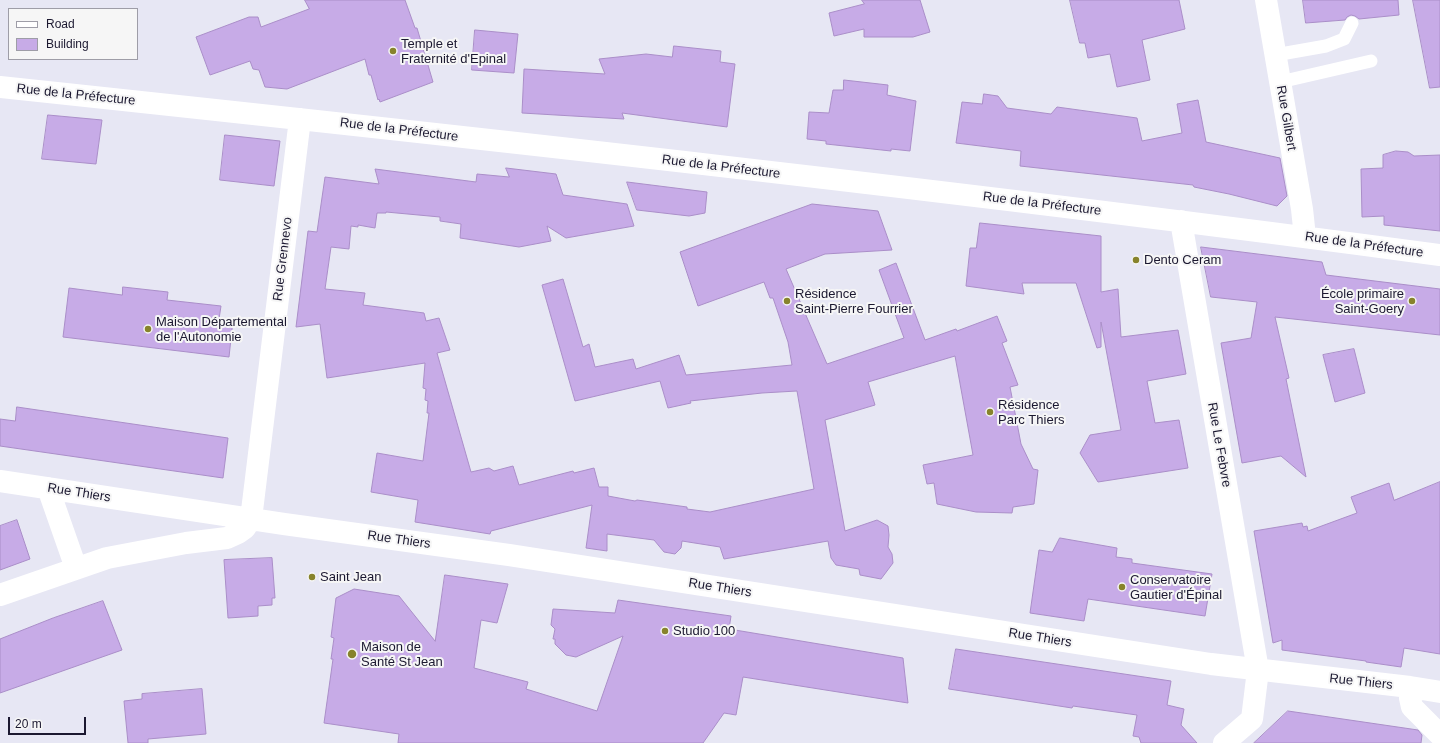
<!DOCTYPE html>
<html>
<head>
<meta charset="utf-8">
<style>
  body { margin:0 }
  #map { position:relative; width:1440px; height:743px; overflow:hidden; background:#e7e7f4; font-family:Arial,sans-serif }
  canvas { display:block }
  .legend { position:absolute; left:8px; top:8px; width:130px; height:52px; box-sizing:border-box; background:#f6f6f6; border:1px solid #9e9da7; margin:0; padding:5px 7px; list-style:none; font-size:12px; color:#1b1830 }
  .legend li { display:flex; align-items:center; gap:8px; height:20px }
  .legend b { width:20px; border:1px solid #9e9da7 }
  .scale { position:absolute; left:8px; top:717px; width:78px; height:18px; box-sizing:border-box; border:2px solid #1b1830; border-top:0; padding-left:5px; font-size:12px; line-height:14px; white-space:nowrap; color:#1b1830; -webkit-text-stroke:3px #f6f6f6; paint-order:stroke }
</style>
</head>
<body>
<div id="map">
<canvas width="1440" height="743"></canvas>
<ul class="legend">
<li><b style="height:5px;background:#fff"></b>Road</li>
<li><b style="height:11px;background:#c7abe7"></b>Building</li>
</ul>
<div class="scale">20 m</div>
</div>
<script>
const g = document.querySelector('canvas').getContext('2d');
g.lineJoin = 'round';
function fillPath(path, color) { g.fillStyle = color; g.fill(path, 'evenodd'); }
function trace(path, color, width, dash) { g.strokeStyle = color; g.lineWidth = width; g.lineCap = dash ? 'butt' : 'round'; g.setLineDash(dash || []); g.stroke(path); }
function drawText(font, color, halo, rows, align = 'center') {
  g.font = font + ' Arial,sans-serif'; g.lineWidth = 4; g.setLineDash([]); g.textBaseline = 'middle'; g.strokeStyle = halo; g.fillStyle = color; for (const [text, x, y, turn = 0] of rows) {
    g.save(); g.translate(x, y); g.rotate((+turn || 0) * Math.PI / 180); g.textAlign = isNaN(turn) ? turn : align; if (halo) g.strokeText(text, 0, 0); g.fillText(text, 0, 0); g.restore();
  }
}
const building = new Path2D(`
  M305,0H405L415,28H417L433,82L380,102L379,99L378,100L371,75H369L365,59L287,89L265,87L259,70L253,69L250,61L210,75L196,37L249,17H258L261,27L309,9Z
  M862,0H920L930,32L913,37H864V29L834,36L829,13L864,4Z
  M1070,0H1179L1185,29L1142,40L1150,80L1117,87L1110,54L1088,58L1085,43H1080Z
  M1303,0H1398L1399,15L1359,19L1355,16L1351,15L1347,17L1345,20L1306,23Z
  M1413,0H1440V87L1430,88Z
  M475,30L518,34L514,73L472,70Z
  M674,46L721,51L720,62L735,64L727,127L622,113L624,119L522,113L524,69L605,74L599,59L646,54L672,57Z
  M844,80L888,85L887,95L916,101L910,151L891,149V151L826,144V141L807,139L809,112L829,113L833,90H843Z
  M984,94L998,96L1007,108L1051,114L1057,107L1137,118L1142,141L1182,133L1177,104L1198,100L1206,142L1280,158L1287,196L1277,206L1229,194L1194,187L1193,185L1020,166L1021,151L956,143L962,102L982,104Z
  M48,115L102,120L96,164L42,159Z
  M225,135L280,141L274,186L220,180Z
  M1396,151L1408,152L1414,156L1440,155V231L1384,225V216L1362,217L1361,169L1383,168V155Z
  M506,168L556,174L563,195L627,204L634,226L566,238L547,226L551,241L519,247L460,238L461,224L440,221V217L386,212V213H377L375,228L358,225V227L351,226L349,249L331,247L325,289L365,293L363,305L424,313L426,321L439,318L450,350L437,353L471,472L489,468L494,471L513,466L519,485L573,471L574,473L594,468L599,487H608V496L635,501L637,500L687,507V509L710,512L814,489L797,391L762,393L690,401L691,403L668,408L660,381L575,401L542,285L563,279L583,347L589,344L595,367L633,359L636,369L679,355L686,375L792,365L788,342L773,298H770L764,282L698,306L680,252L812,204L878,211L892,250L825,254L786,269L827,364L904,338L879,270L896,263L925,340L956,329L957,331L997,316L1007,341L1002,343L1018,385L1010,387L1021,444L1033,469L1038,470L1034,504L1013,507L1012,513L976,512L937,504L934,483L927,484L923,465L973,455L955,356L868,382L875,405L825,420L845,531L877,520L888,526L889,535L888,547L892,554L893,563L881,579L860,575L859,569L836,565L831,558L828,541L724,559L720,547L682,541L681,548L675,554L664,552L654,540L607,534V551L586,548L592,505L491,531L490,534L415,522L418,500L371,492L377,453L423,461L429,413H427L428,401L425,400L426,389L423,388L425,363L327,378L320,324L296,327L308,231L317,232L325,177L379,184L375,169L476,182L477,174L509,177Z
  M627,182L707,192L705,213L689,216L637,210Z
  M980,223L1101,236V292L1118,289L1121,337L1178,330L1186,374L1147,381L1155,423L1179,420L1188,468L1098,482L1080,453L1090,435L1121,430L1101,322V347L1097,348L1076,283H1022L1024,294L966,286L970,248H976Z
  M1201,247L1322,262L1326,275L1440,289V335L1275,317L1289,378L1286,379L1306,477L1281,456L1242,463L1221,343L1251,338L1257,302L1211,297Z
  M123,287L168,292L167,300L221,306L219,319L233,320L229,357L63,337L69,288L122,295Z
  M1354,349L1365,393L1335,402L1323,355Z
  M17,407L228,438L223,478L0,446V419L15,421Z
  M1440,482V654L1404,648L1401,667L1366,662V661L1282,650V640L1273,643L1254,531L1302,523L1303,527L1307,526L1308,531L1357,513L1351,497L1389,483L1394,500Z
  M17,520L30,559L0,570V526Z
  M1060,538L1117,548L1116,557L1132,559V563L1212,574L1205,616L1088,599L1084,621L1030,613L1039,550L1052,552Z
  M272,558L275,598H272V605L258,606V616L228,618L224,560Z
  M445,575L508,584L497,623L481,620L474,668L528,682L526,689L597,711L623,636L576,657L566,655L555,644V639H553L555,629L551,625L553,609L615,613L618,600L731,616L729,629L903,658L908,703L743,677L736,715L724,713L703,743H398L399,734L324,723L333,659H331L334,638L331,637L336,598L354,589L399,596L435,641Z
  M103,601L122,650L0,693V639L53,618Z
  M956,649L1171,681L1167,705L1184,709L1181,725L1197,743H1141L1139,737L1133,736L1137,715L1073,706L1072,708L949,689Z
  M202,689L206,734L148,739V743H128L124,701L142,699V694Z
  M1288,711L1418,730L1422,735L1421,743H1254Z`);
const service = new Path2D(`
  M1275,55L1326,46L1344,39L1352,23
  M1280,82L1371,61`);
const minor = new Path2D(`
  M1266,0L1302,209L1305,237
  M0,87C481,138 961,191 1440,255
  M1181,221L1258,670L1252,719L1224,743
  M0,481L284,524L509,555L1211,664L1410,687L1440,692
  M48,488L76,568
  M0,595L107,558L186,543L227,538L238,533L245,528L251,519L300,119
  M1410,687V698L1412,707L1440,735`);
const markers = [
  [393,51,4,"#87832b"],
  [1136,260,4,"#87832b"],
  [787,301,4,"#87832b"],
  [1412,301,4,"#87832b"],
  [148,329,4,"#87832b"],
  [990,412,4,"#87832b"],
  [312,577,4,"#87832b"],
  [1122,587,4,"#87832b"],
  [665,631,4,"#87832b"],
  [352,654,5,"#87832b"]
];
const poiNames = [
  ["Temple et",401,44],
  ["Fraternité d'Epinal",401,59],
  ["Dento Ceram",1144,260],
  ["Résidence",795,294],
  ["Saint-Pierre Fourrier",795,309],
  ["École primaire",1404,294,"right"],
  ["Saint-Goery",1404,309,"right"],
  ["Maison Départemental",156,322],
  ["de l'Autonomie",156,337],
  ["Résidence",998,405],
  ["Parc Thiers",998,420],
  ["Saint Jean",320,577],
  ["Conservatoire",1130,580],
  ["Gautier d'Épinal",1130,595],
  ["Studio 100",673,631],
  ["Maison de",361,647],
  ["Santé St Jean",361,662]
];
const streetNames = [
  ["Rue de la Préfecture",76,95,6],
  ["Rue Gilbert",1286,118,80],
  ["Rue de la Préfecture",399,130,7],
  ["Rue de la Préfecture",721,167,7],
  ["Rue de la Préfecture",1042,204,7],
  ["Rue de la Préfecture",1364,245,8],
  ["Rue Grennevo",283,259,-83],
  ["Rue Le Febvre",1219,445,80],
  ["Rue Thiers",79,493,9],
  ["Rue Thiers",399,540,8],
  ["Rue Thiers",720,588,9],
  ["Rue Thiers",1040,638,9],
  ["Rue Thiers",1361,682,6]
];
fillPath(building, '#c7abe7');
trace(building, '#aa8ec8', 1);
trace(service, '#fff', 13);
trace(minor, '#fff', 22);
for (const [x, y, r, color] of markers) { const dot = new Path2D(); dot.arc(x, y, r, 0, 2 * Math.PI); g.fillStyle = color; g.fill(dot); trace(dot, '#f6f6f6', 1.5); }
drawText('13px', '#1b1830', '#f6f6f6', poiNames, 'left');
drawText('13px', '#1b1830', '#f6f6f6', streetNames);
</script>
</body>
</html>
